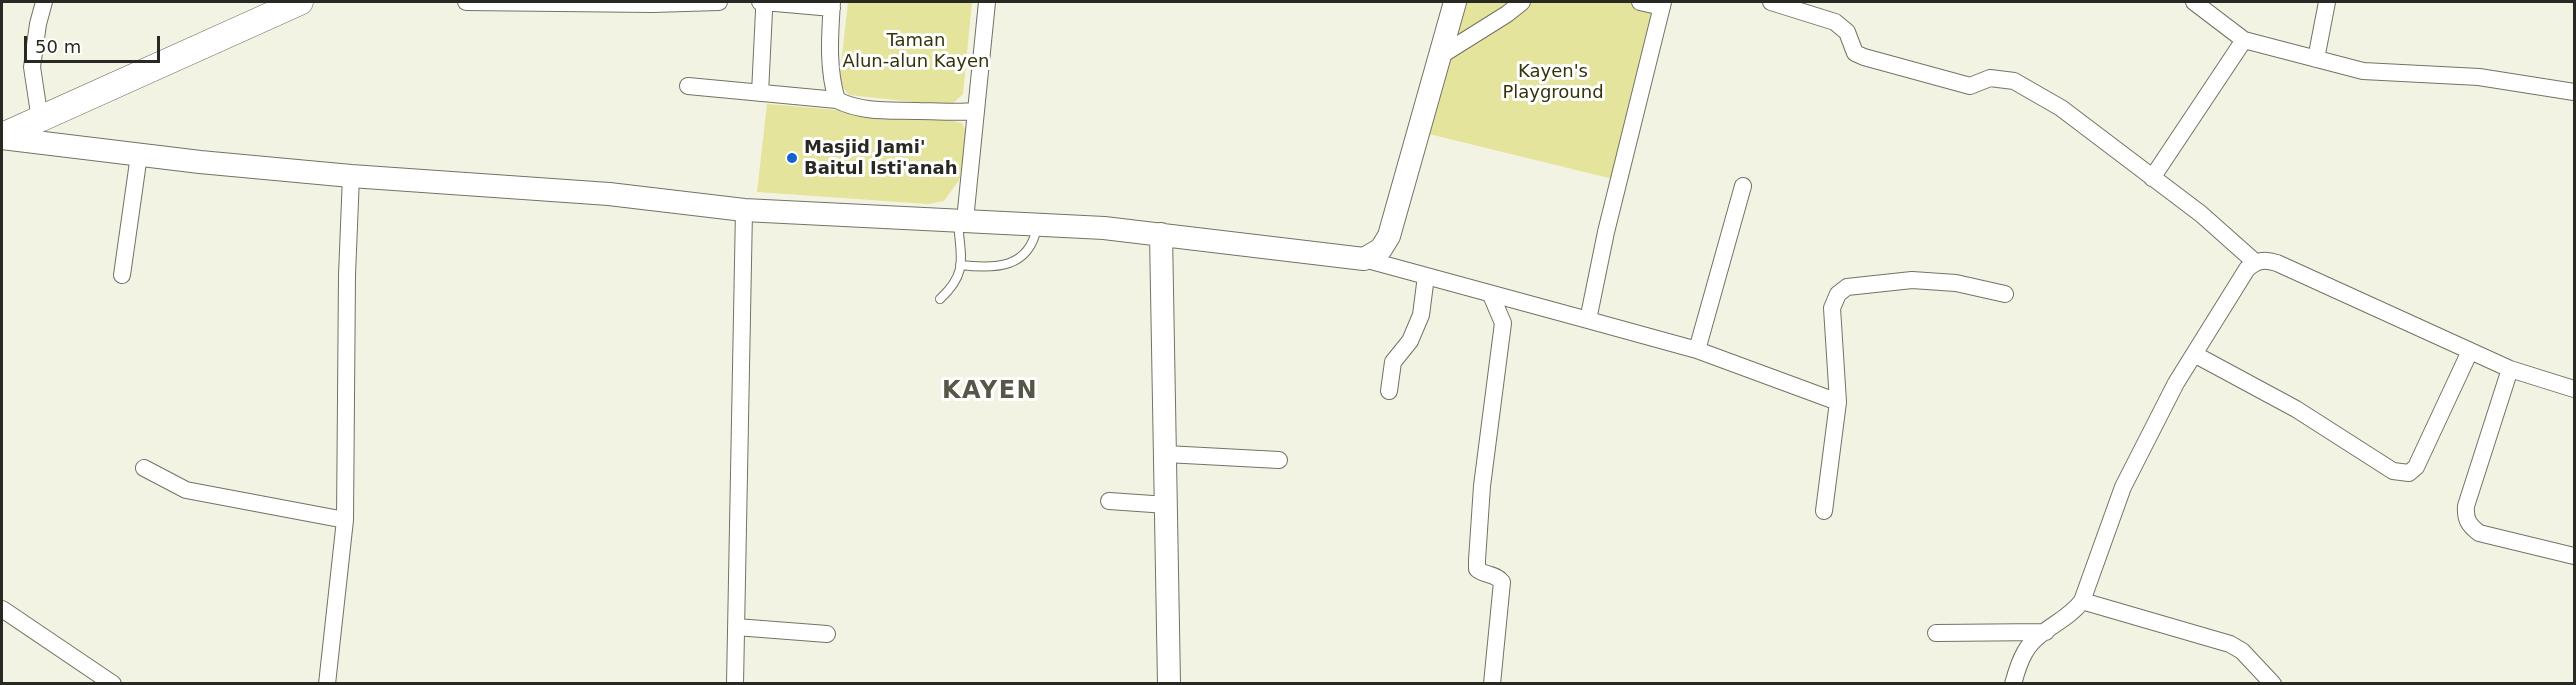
<!DOCTYPE html>
<html>
<head>
<meta charset="utf-8">
<style>
  body { margin:0 }
  #map { position:relative; width:2576px; height:685px; overflow:hidden; background:#f3f3e3; font-family:"DejaVu Sans",sans-serif }
  canvas { display:block }
  .frame { position:absolute; inset:0; border:3px solid #292923; pointer-events:none }
  .scale { position:absolute; left:24px; top:36px; width:136px; height:27px; box-sizing:border-box; border:3px solid #292923; border-top:0; padding-left:8px; font-size:18px; line-height:21px; white-space:nowrap; color:#292923; -webkit-text-stroke:4px #fff; paint-order:stroke }
</style>
</head>
<body>
<div id="map">
<canvas width="2576" height="685"></canvas>
<div class="frame"></div>
<div class="scale">50 m</div>
</div>
<script>
const g = document.querySelector('canvas').getContext('2d');
g.lineJoin = 'round';
function fillPath(path, color) { g.fillStyle = color; g.fill(path, 'evenodd'); }
function trace(path, color, width, dash) { g.strokeStyle = color; g.lineWidth = width; g.lineCap = dash ? 'butt' : 'round'; g.setLineDash(dash || []); g.stroke(path); }
function drawText(font, color, halo, rows, align = 'center') {
  g.font = font + ' "DejaVu Sans",sans-serif'; g.lineWidth = 6; g.setLineDash([]); g.textBaseline = 'middle'; g.strokeStyle = halo; g.fillStyle = color; for (const [text, x, y, turn = 0] of rows) {
    g.save(); g.translate(x, y); g.rotate((+turn || 0) * Math.PI / 180); g.textAlign = isNaN(turn) ? turn : align; if (halo) g.strokeText(text, 0, 0); g.fillText(text, 0, 0); g.restore();
  }
}
const green = new Path2D(`
  M848,2H972L963,94L950,106L849,95L839,83Z
  M1466,2H1658L1613,179L1429,134Z
  M767,104L944,119L962,123L966,131L960,179L944,201L928,204L757,192Z`);
const lane = new Path2D(`
  M960,265C995,269 1029,269 1037,227
  M940,299C968,273 961,259 958,223`);
const street = new Path2D(`
  M466,2L652,4L719,2
  M764,2L832,8
  M832,2C830,34 827,68 837,100C863,113 891,110 919,111C938,111 956,113 975,111
  M1640,2L1662,7
  M1771,2L1835,22L1847,32L1855,53L1864,57L1970,86L1990,78L2014,81L2061,108L2201,214L2255,262
  M2194,2L2244,40L2363,71L2479,77L2574,92
  M1440,56L1507,14L1522,2
  M2316,59L2327,2
  M688,86L837,100
  M760,93L764,11V2H760
  M40,120L32,67L38,24L44,2
  M2152,178L2244,40
  M965,220L987,2
  M1364,259L1588,320L1606,232L1663,2
  M122,275L139,155
  M1491,295L1503,323L1482,486L1477,560V569C1485,576 1495,573 1502,582L1492,684
  M1588,320L1697,350L1838,402
  M1697,350L1743,186
  M2194,354L2296,409L2393,471L2409,473L2416,467L2470,351
  M2510,369L2466,506C2465,520 2469,525 2479,533L2574,556
  M1389,391L1393,362L1410,341L1421,315L1426,276
  M1166,454L1279,460
  M144,468L186,490L345,520
  M1109,501L1167,505
  M1824,511L1838,402L1832,308L1838,294L1847,287L1912,280L1956,283L2005,294
  M2082,601L2230,644L2242,651L2273,684
  M2,609L113,684
  M736,627L827,634
  M1936,633L2046,632
  M327,684L345,520L347,275L351,176
  M735,684L744,210
  M2013,684C2016,673 2019,662 2025,652C2038,629 2067,622 2082,601L2123,487L2176,383L2247,269C2257,260 2264,259 2277,263L2510,369L2574,389`);
const secondary = new Path2D(`
  M2,138L200,162L351,176L609,194L744,210L1104,228L1364,259L1381,249L1389,236L1455,2
  M1161,234L1169,684`);
const primary = new Path2D(`
  M2,136L300,2`);
const markers = [
  [792,158,6,"#1263cd"]
];
const parkNames = [
  ["Taman",916,41],
  ["Alun-alun Kayen",916,62],
  ["Kayen's",1553,72],
  ["Playground",1553,93]
];
const poiNames = [
  ["Masjid Jami'",804,148],
  ["Baitul Isti'anah",804,169]
];
const districtNames = [
  ["KAYEN",990,392]
];
fillPath(green, '#e4e49d');
trace(lane, '#737365', 10);
trace(street, '#737365', 18);
trace(secondary, '#737365', 24);
trace(primary, '#737365', 27);
trace(lane, '#fff', 8);
trace(street, '#fff', 16);
trace(secondary, '#fff', 22);
trace(primary, '#fff', 26);
for (const [x, y, r, color] of markers) { const dot = new Path2D(); dot.arc(x, y, r, 0, 2 * Math.PI); g.fillStyle = color; g.fill(dot); trace(dot, '#fff', 2); }
drawText('18px', '#353408', '#fff', parkNames);
drawText('bold 18px', '#292923', '#fff', poiNames, 'left');
g.letterSpacing = '1.5px';
drawText('bold 24px', '#565649', '#fff', districtNames);
g.letterSpacing = '0px';
</script>
</body>
</html>
